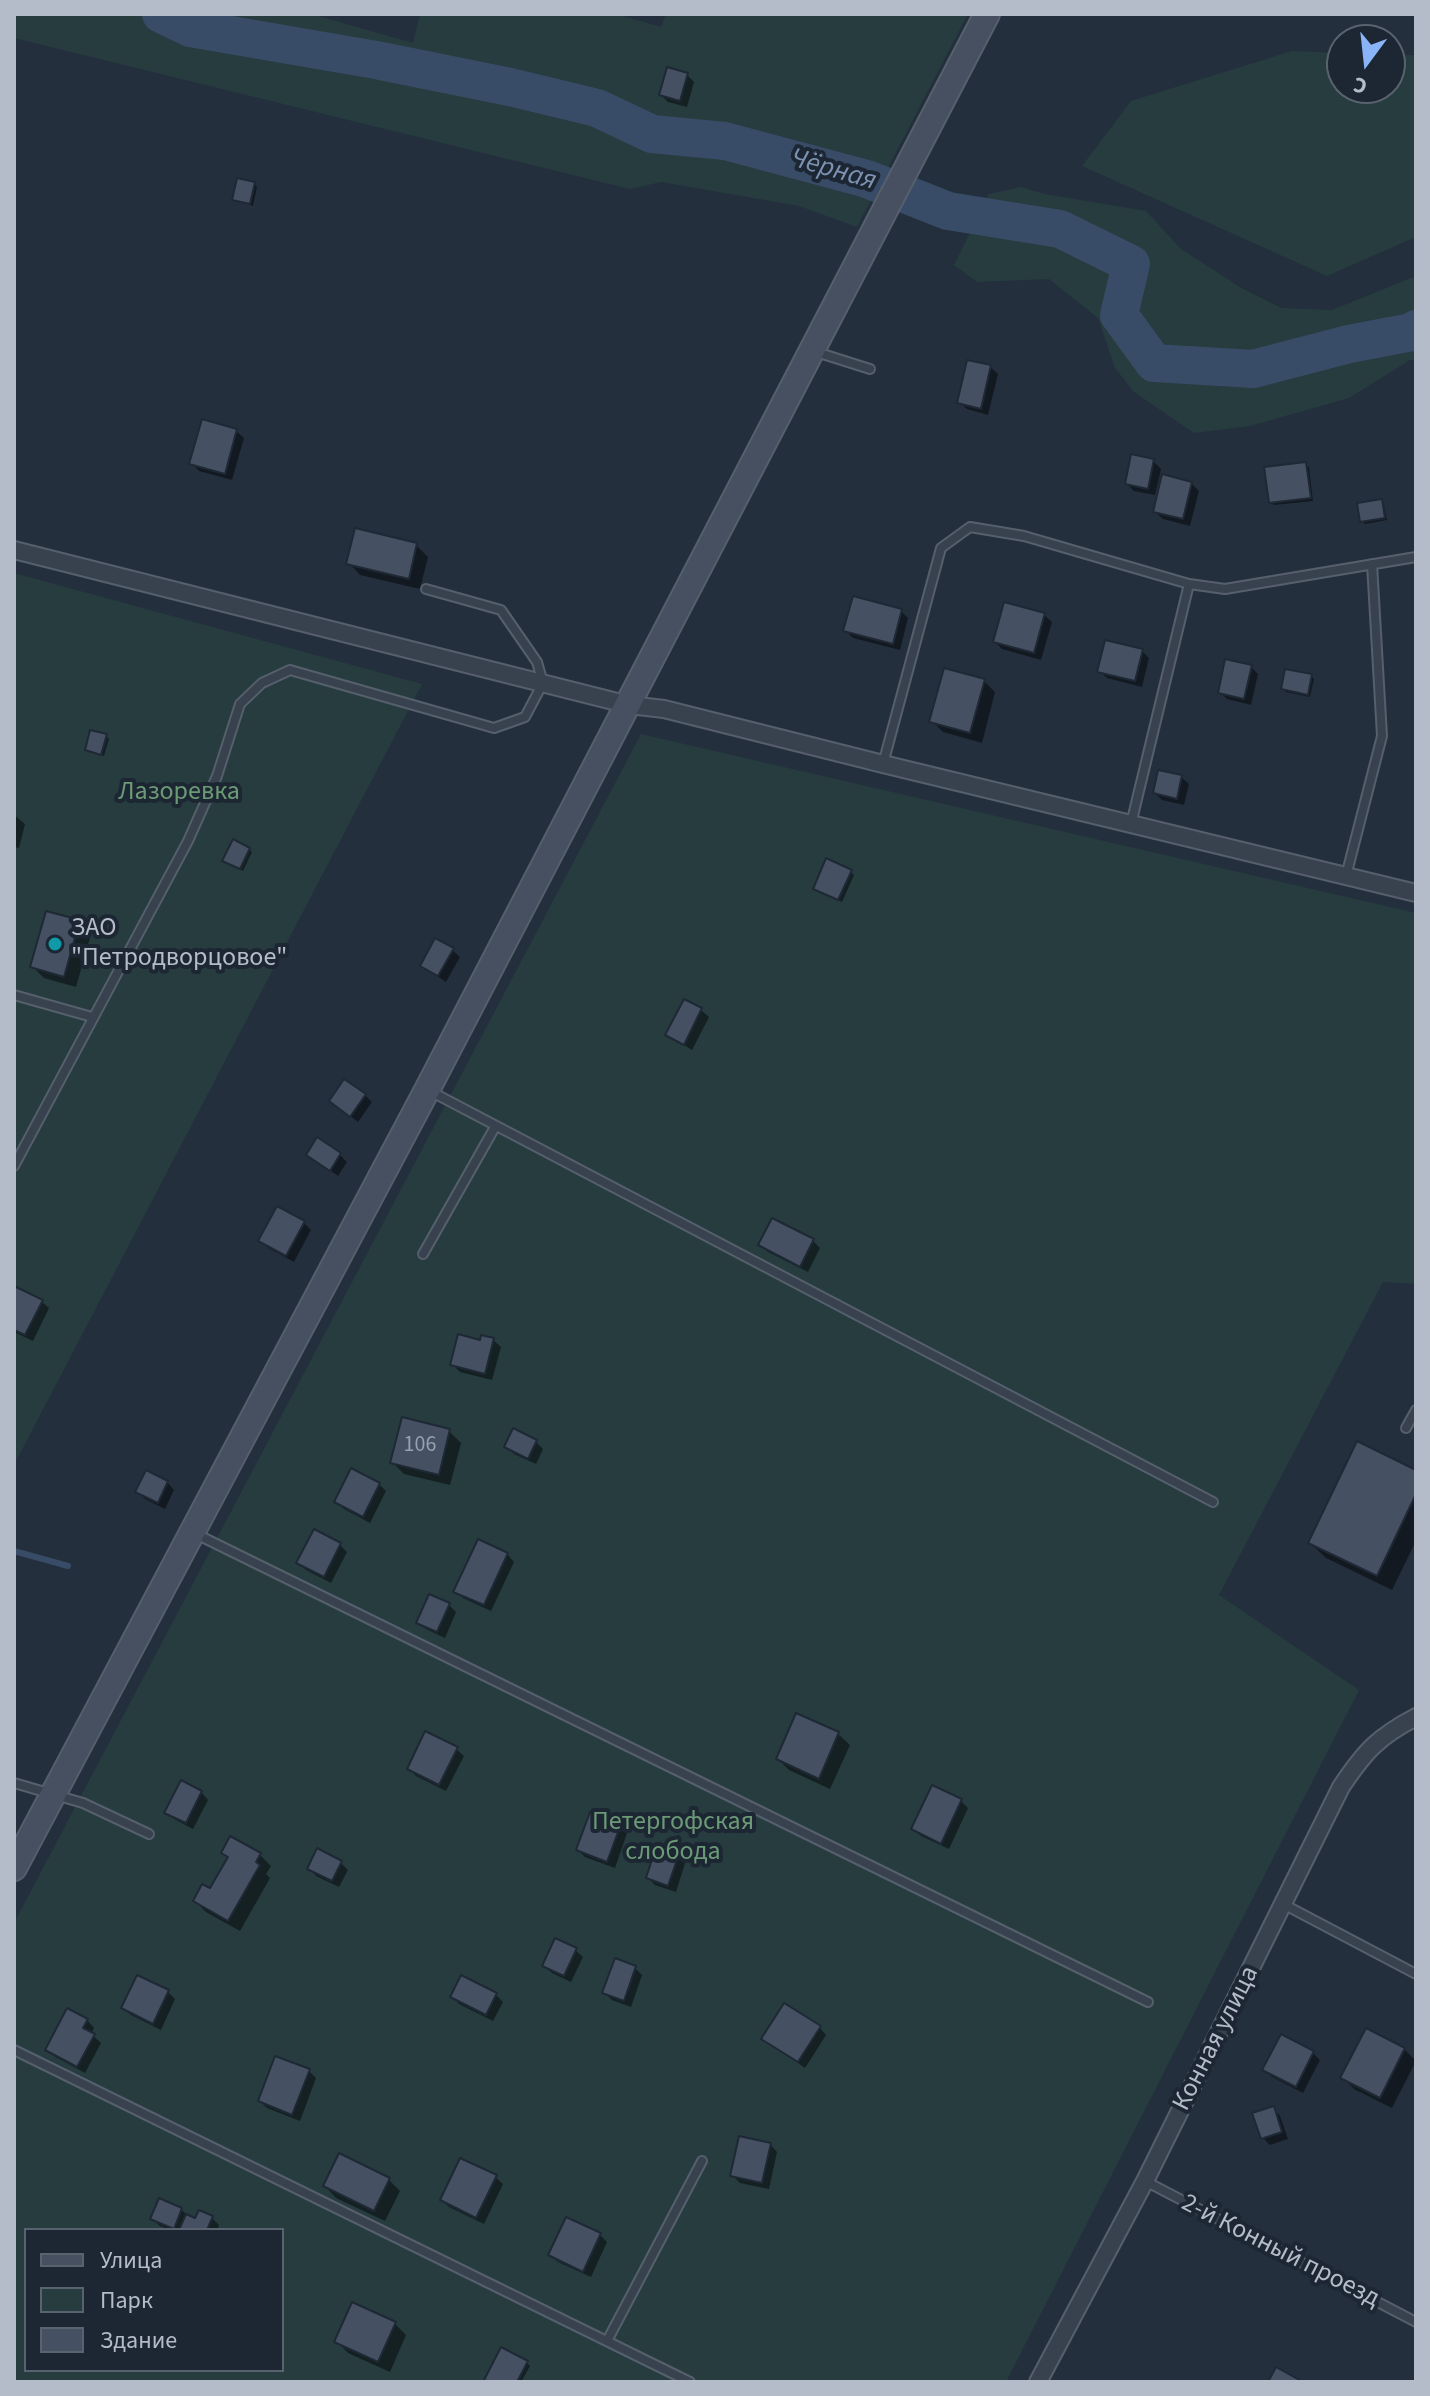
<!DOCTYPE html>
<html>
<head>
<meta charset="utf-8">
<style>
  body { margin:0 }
  #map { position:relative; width:1430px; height:2396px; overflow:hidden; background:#242f3e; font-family:"Source Sans 3",sans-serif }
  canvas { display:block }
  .frame { position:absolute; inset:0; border:16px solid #b4bcc9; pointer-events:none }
  .legend { position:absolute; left:24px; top:2228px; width:260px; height:144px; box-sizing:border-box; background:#1d2633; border:2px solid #59626f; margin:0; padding:10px 14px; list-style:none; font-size:24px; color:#b4bcc9 }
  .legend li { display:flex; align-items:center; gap:16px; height:40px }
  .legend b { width:40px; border:2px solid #59626f }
  .north { position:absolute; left:1326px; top:24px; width:80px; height:80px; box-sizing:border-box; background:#1d2633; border:2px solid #59626f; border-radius:50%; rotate:195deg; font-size:22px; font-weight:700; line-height:32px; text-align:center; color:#b4bcc9 }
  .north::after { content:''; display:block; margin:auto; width:28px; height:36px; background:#8ab4f8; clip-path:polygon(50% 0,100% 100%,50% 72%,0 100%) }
</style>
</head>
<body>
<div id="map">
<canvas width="1430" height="2396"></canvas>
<div class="frame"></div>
<ul class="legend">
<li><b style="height:10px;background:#465061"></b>Улица</li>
<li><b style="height:22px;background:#263c3f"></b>Парк</li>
<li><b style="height:22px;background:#455162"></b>Здание</li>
</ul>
<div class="north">С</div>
</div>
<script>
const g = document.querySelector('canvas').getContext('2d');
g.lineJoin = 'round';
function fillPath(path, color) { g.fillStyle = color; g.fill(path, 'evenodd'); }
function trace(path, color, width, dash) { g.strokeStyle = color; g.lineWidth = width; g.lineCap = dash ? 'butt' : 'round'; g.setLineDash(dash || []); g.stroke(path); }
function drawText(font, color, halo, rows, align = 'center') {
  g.font = font + ' "Source Sans 3",sans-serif'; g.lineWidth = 8; g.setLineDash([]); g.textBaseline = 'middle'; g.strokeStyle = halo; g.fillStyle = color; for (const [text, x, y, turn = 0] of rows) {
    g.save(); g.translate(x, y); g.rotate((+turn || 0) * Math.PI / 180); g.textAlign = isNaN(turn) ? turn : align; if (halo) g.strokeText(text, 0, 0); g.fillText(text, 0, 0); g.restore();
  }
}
const green = new Path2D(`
  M14,14H311L413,43L420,14H616L661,27L666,14H968L857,227L799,206L661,182L630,189L14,38Z
  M1292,51L1342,53V88H1390V55H1416V237L1327,276L1082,166L1131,101Z
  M1021,187L1045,194L1146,211L1181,249L1243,289L1281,308L1332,310L1416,276V360H1410L1349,398L1250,426L1194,433L1134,392L1115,368L1098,318L1049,279L977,282L954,265L989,194Z
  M14,573L422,684L14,1465Z
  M641,734L1416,913V1284L1383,1282L1219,1595L1359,1690L1006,2382H14V1923ZM26,2230H282V2370H26Z`);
const shadow = new Path2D(`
  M687,75L694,82L687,107L668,102L661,95Z
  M254,184L257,187L253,206L234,199Z
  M990,367L998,374L988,415L967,409L959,402Z
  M236,431L244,438L232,480L199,471L191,463Z
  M1153,461L1161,469L1155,495L1134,491L1127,484Z
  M1305,464L1309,467L1313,501L1274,505L1271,502Z
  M1191,483L1199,491L1190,526L1163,519L1155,512Z
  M1381,501L1384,505L1387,520L1365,524L1362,521Z
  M416,545L428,557L420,589L360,575L349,563Z
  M901,611L908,618L900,650L853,638L845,630Z
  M1044,615L1052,622L1041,660L1002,649L995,642Z
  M1142,651L1149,658L1142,687L1107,678L1099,671Z
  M1251,667L1258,674L1251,705L1227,699L1220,692Z
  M1311,676L1314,679L1310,697L1286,692L1283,689Z
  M984,681L995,692L982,743L943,732L932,721Z
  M106,736L109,739L104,756L87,750Z
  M1181,777L1189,784L1184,805L1162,800L1155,793Z
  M14,815L25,824L19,848L14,847Z
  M249,849L252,852L243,871L227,863Z
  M851,872L854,875L842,902L818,891Z
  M79,922L91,934L76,987L44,978L32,966Z
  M452,950L460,957L446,982L422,966Z
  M685,1001L701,1010L709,1017L692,1050L668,1035Z
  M365,1095L372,1102L358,1122L331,1101Z
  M308,1154L340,1155L347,1162L338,1176Z
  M278,1209L304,1223L311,1230L294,1262L268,1248L260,1240Z
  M773,1221L813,1241L820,1248L808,1272L768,1252L761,1245Z
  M14,1288L41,1301L49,1308L33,1341L14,1332Z
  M493,1340L501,1347L492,1380L460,1372L453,1365L481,1342Z
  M449,1431L461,1443L450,1485L404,1474L392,1462Z
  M514,1431L536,1442L543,1449L536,1464L514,1454L506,1446Z
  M1416,1472V1541L1392,1590L1326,1558L1310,1543Z
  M167,1482L174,1490L165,1509L145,1499L137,1492Z
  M379,1484L386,1491L370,1523L344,1509L336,1502Z
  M340,1545L347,1552L331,1583L306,1570L299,1563Z
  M507,1554L514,1562L491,1611L463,1598L456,1591Z
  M449,1605L456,1612L445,1638L426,1629L419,1622Z
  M838,1734L850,1745L830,1789L789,1770L778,1759Z
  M456,1749L464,1756L446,1791L416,1776L409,1769Z
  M933,1788L961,1801L968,1808L949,1849L921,1836L913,1829Z
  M201,1792L208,1800L193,1829L174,1819L167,1812Z
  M620,1826L627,1833L615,1868L585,1857L578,1850Z
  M223,1852L260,1855L271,1866L266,1874L270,1878L240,1931L206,1912L195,1901L211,1891L229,1859Z
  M679,1853L686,1860L676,1892L655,1885L648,1878Z
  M341,1863L348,1870L339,1887L316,1876L309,1868Z
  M575,1950L583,1957L571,1982L552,1973L544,1966Z
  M635,1968L642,1975L631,2007L612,2000L605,1993Z
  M168,1992L175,1999L161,2030L131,2015L123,2008Z
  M496,1995L503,2002L493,2021L459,2004L452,1996Z
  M87,2020L94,2028L91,2034L101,2043L85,2073L54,2056L47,2049Z
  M819,2027L826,2035L805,2068L764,2038Z
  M1404,2049L1416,2061L1392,2108L1354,2089L1343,2078Z
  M1313,2053L1320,2060L1303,2093L1272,2077L1265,2070Z
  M309,2071L316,2078L300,2121L267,2108L260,2101Z
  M1273,2108L1280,2116L1288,2139L1270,2145L1263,2138Z
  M770,2144L777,2152L769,2189L740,2183L732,2175Z
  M495,2177L503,2184L484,2224L449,2207L442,2200Z
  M389,2180L400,2191L385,2221L336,2198L325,2186Z
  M181,2210L196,2221L212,2218L219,2225L217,2230H170L160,2226L152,2219Z
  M600,2235L607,2242L591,2277L558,2262L550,2254Z
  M395,2324L406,2335L390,2372L348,2353L337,2341Z
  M527,2363L530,2366L521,2382H489Z`);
const stream = new Path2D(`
  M14,1551L68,1566`);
const river = new Path2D(`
  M161,14L190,28L376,60L510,87L597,108L652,134L725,141L867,179L948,211L1060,229L1131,264L1119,315L1154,363L1253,369L1349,344L1412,332L1416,329`);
const building = new Path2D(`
  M667,67L688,73L680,101L659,95Z
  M237,178L255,182L250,204L232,200Z
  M967,360L991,365L981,409L957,403Z
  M202,419L237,429L225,474L189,464Z
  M1131,454L1154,459L1148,489L1125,484Z
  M1306,462L1311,498L1269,503L1264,467Z
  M1162,474L1192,482L1183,519L1153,512Z
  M1382,499L1385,518L1360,522L1357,503Z
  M355,528L417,543L409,579L346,564Z
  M853,596L902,609L893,644L843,631Z
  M1004,602L1045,613L1034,653L993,642Z
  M1105,640L1143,649L1135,681L1097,672Z
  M1225,659L1252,665L1244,699L1218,693Z
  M944,668L985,679L970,733L929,722Z
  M1285,669L1312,674L1308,695L1281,689Z
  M90,730L107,734L101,755L85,750Z
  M1158,770L1182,775L1177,799L1153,793Z
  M233,839L250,848L240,869L222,861Z
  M826,858L852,870L838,900L813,889Z
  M46,911L80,920L64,977L30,967Z
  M435,938L454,948L438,976L420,966Z
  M684,999L702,1008L684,1045L665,1035Z
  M344,1079L366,1094L350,1117L329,1101Z
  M317,1137L341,1153L330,1171L306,1155Z
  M277,1206L305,1221L286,1256L258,1241Z
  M772,1218L814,1239L800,1267L758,1245Z
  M14,1286L43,1300L25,1335L14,1330Z
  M458,1334L480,1340L481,1335L494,1338L485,1374L450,1365Z
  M402,1417L450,1429L439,1475L390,1463Z
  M513,1428L537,1440L528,1459L504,1447Z
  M1357,1441L1416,1470V1494L1377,1576L1308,1543Z
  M351,1468L380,1483L363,1517L334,1502Z
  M146,1470L168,1481L158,1503L135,1492Z
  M314,1529L341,1543L324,1577L296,1563Z
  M478,1539L508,1553L484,1605L453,1592Z
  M429,1594L450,1603L437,1632L416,1623Z
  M796,1713L839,1732L819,1779L776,1759Z
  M425,1731L458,1747L439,1785L407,1769Z
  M181,1780L202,1791L186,1823L164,1813Z
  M932,1785L962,1799L941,1844L911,1829Z
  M590,1812L621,1824L607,1862L576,1850Z
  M230,1836L261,1853L256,1862L260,1865L228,1921L193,1901L202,1884L210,1888L228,1857L221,1853Z
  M657,1844L680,1851L668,1886L646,1878Z
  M317,1848L342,1861L332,1881L307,1869Z
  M555,1938L577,1948L564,1976L542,1966Z
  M615,1958L636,1966L624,2001L602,1993Z
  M137,1975L169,1990L153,2024L121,2008Z
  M461,1975L497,1993L486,2015L450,1997Z
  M784,2003L821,2026L798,2062L761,2039Z
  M67,2008L88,2019L83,2028L95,2034L77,2067L45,2050Z
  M1366,2028L1405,2048L1380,2098L1340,2078Z
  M1281,2034L1314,2051L1296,2087L1262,2070Z
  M275,2056L310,2069L292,2115L258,2101Z
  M1274,2106L1282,2132L1261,2139L1252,2113Z
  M739,2136L771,2143L762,2183L730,2176Z
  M339,2153L390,2178L374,2211L323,2186Z
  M460,2158L497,2175L476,2218L440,2200Z
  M159,2198L182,2208L174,2229L150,2219Z
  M199,2210L213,2216L207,2230H179L186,2214L195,2218Z
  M566,2217L601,2233L583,2272L548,2255Z
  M352,2302L396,2322L378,2362L334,2342Z
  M501,2347L528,2361L517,2382H488L484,2380Z
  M1276,2367L1303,2382H1268Z`);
const lane = new Path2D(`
  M813,351L870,369
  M883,764L941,548L970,527L1024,536L1189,584L1225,589L1416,557
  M1131,824L1189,584
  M1346,876L1382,736L1372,564
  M14,995L92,1017
  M428,1090L1213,1502
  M14,1166L188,841L217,776L240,704L262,683L290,670L494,728L525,717L543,683L537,662L501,610L426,589
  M423,1254L495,1127
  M1406,1428L1416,1410
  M194,1533L1148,2002
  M14,1783L83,1803L149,1834
  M1285,1905L1416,1974
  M14,2050L690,2382
  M1145,2181L1416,2322
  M607,2341L702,2161`);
const street = new Path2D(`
  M14,550L629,705L664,709L883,764L1416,893
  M1038,2382L1145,2181L1341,1787C1365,1751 1378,1737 1416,1717`);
const secondary = new Path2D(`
  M14,1868L427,1090L987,14`);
const markers = [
  [55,944,8,"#0f9aa8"]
];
const numberNames = [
  ["106",420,1446]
];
const parkNames = [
  ["Лазоревка",179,793],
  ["Петергофская",673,1823],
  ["слобода",673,1853]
];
const poiNames = [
  ["ЗАО",71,929],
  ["\"Петродворцовое\"",71,959]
];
const streetNames = [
  ["Конная улица",1217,2039,-63],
  ["2-й Конный проезд",1280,2252,27]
];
const waterNames = [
  ["Чёрная",833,171,16]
];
fillPath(green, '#263c3f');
fillPath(shadow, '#0007');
trace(stream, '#394c67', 6);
trace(river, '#394c67', 38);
fillPath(building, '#455162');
trace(building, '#1f2835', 2);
trace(lane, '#565f6c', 12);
trace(street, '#565f6c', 20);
trace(secondary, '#565f6c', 28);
trace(lane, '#38414e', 8);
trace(street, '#38414e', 16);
trace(secondary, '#465061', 24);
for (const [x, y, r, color] of markers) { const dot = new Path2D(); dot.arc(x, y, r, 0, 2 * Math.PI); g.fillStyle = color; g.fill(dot); trace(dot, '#1d2633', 3); }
drawText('22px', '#98a1af', null, numberNames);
drawText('26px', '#6b9a76', '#1d2633', parkNames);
drawText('26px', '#b4bcc9', '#1d2633', poiNames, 'left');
drawText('26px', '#b4bcc9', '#1d2633', streetNames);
drawText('italic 28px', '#7c92b1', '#1d2633', waterNames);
</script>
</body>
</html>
